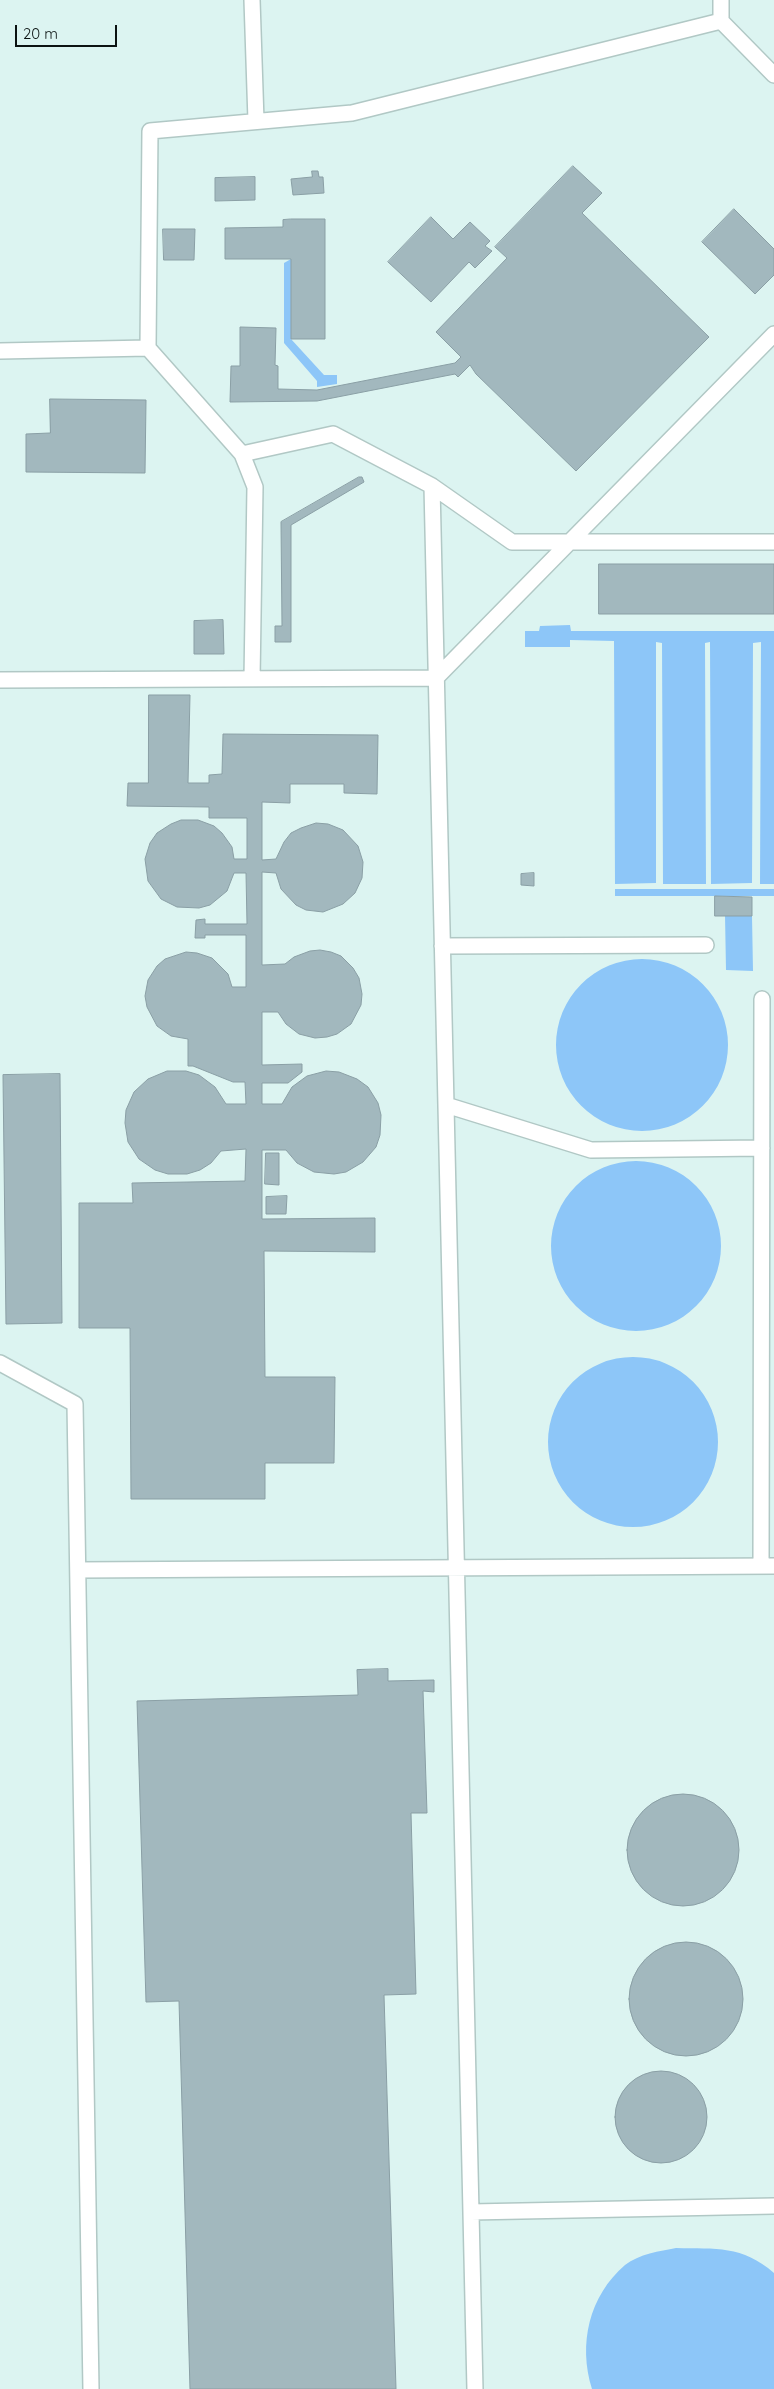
<!DOCTYPE html>
<html>
<head>
<meta charset="utf-8">
<style>
  body { margin:0 }
  #map { position:relative; width:774px; height:2389px; overflow:hidden; background:#dcf4f1; font-family:Quicksand,sans-serif }
  canvas { display:block }
  .scale { position:absolute; left:15px; top:25px; width:102px; height:22px; box-sizing:border-box; border:2px solid #0b1312; border-top:0; padding-left:6px; font-size:15px; line-height:18px; white-space:nowrap; color:#0b1312; -webkit-text-stroke:4px #dcf4f1; paint-order:stroke }
</style>
</head>
<body>
<div id="map">
<canvas width="774" height="2389"></canvas>
<div class="scale">20 m</div>
</div>
<script>
const g = document.querySelector('canvas').getContext('2d');
g.lineJoin = 'round';
function fillPath(path, color) { g.fillStyle = color; g.fill(path, 'evenodd'); }
function trace(path, color, width, dash) { g.strokeStyle = color; g.lineWidth = width; g.lineCap = dash ? 'butt' : 'round'; g.setLineDash(dash || []); g.stroke(path); }
const water = new Path2D(`
  M291,259V339L324,375H337V384L317,387V381L284,343V263Z
  M570,625L571,631H774V884H760L761,642L753,643L752,883L711,884L710,642L705,643L706,884H663L662,643L656,642V883L615,884L614,641L570,640V647H525V631H539L540,626Z
  M615,889H774V896H615Z
  M725,915L752,916L753,971L726,970Z
  M556 1045a86 86 0 1 1 172 0a86 86 0 1 1-172 0Z
  M551 1246a85 85 0 1 1 170 0a85 85 0 1 1-170 0Z
  M548 1442a85 85 0 1 1 170 0a85 85 0 1 1-170 0Z
  M676,2248C716,2249 742,2245 774,2273V2389H592C578,2344 589,2296 625,2265C639,2254 660,2251 676,2248Z`);
const building = new Path2D(`
  M573,166L602,193L582,213L709,337L576,471L476,374L470,365L458,377L455,374L317,401L230,402L231,366H240V327L276,328L275,365L278,366V389L317,390L455,363L461,357L436,332L507,258L495,247Z
  M312,171H318L319,177H323L324,193L293,195L291,179L312,177Z
  M255,177V200L215,201V178Z
  M734,209L774,249V275L755,294L702,242Z
  M431,217L453,239L470,222L490,241L485,246L492,251L475,268L469,262L431,302L388,262Z
  M291,219H325V339H291V259H225V228L283,227V220Z
  M163,229H195L194,260H164Z
  M50,399L146,400L145,473L26,472V434L50,433Z
  M359,477H362L364,482L291,525V642H275V626H282L281,522Z
  M599,564H774V614H599Z
  M223,620L224,654H194V621Z
  M149,695H190L188,783H209V775L222,774L223,734L378,735L377,794L344,793V784H290V803L262,802V860L276,859L284,842L291,833L301,828L316,823L328,824L343,830L358,846L363,862L362,878L355,893L343,904L323,912L306,910L296,905L281,889L276,873L262,872V965L285,964L294,957L310,951L320,950L331,952L341,956L353,968L359,978L362,994L361,1005L351,1024L337,1034L327,1037L315,1038L299,1034L286,1024L278,1012H262V1065L302,1064V1072L288,1083H262V1104H282L292,1087L307,1076L326,1071L339,1072L357,1079L368,1087L378,1103L381,1115L380,1135L376,1147L363,1162L346,1172L334,1174L314,1172L297,1163L286,1150H262V1219L375,1218V1252L264,1251L265,1377H335L334,1463H265V1499H131L130,1328H79V1203H133L132,1183L245,1181L246,1149L221,1151L211,1163L200,1170L187,1174H168L155,1170L139,1159L128,1142L125,1123L126,1110L134,1092L148,1079L167,1071H186L199,1075L215,1087L226,1104H246L245,1082H233L193,1066H188V1039L171,1036L157,1026L147,1007L145,996L148,980L157,966L165,959L186,952L197,953L212,958L228,974L232,987H246V935H205V938H195L196,920L205,919V924H247L246,873H234L227,891L210,905L199,908L177,907L161,899L148,881L145,859L150,843L157,833L171,824L181,820H198L214,826L222,833L232,847L234,859H247V818H209V807L127,806L128,783H148Z
  M534,873V886L521,885V874Z
  M715,896L752,897V916H715Z
  M60,1074L62,1323L6,1324L3,1075Z
  M266,1153H279V1185L265,1184Z
  M287,1196L286,1214H266V1197Z
  M388,1669V1681L434,1680V1692L423,1691L427,1813H411L416,1994L384,1995L396,2389H190L179,2001L146,2002L137,1701L358,1695L357,1670Z
  M627 1850a56 56 0 1 1 112 0a56 56 0 1 1-112 0Z
  M629 1999a57 57 0 1 1 114 0a57 57 0 1 1-114 0Z
  M615 2117a46 46 0 1 1 92 0a46 46 0 1 1-92 0Z`);
const service = new Path2D(`
  M252,0L256,121
  M721,21V0
  M0,351L148,348
  M242,454L333,434L432,486L512,542H774
  M432,486L475,2389
  M252,679L255,487L242,454L148,348L150,131L352,113L721,21L774,75
  M0,680L436,678L774,334
  M442,946L706,945
  M446,1105L591,1150L762,1148
  M0,1363L75,1404L91,2389
  M761,1566L762,999
  M78,1570L774,1566
  M471,2212L774,2206`);
fillPath(water, '#8dc6f8');
fillPath(building, '#a2b8be');
trace(building, '#8a9fa5', 1);
trace(service, '#b1c8c5', 18);
trace(service, '#fff', 15);
</script>
</body>
</html>
